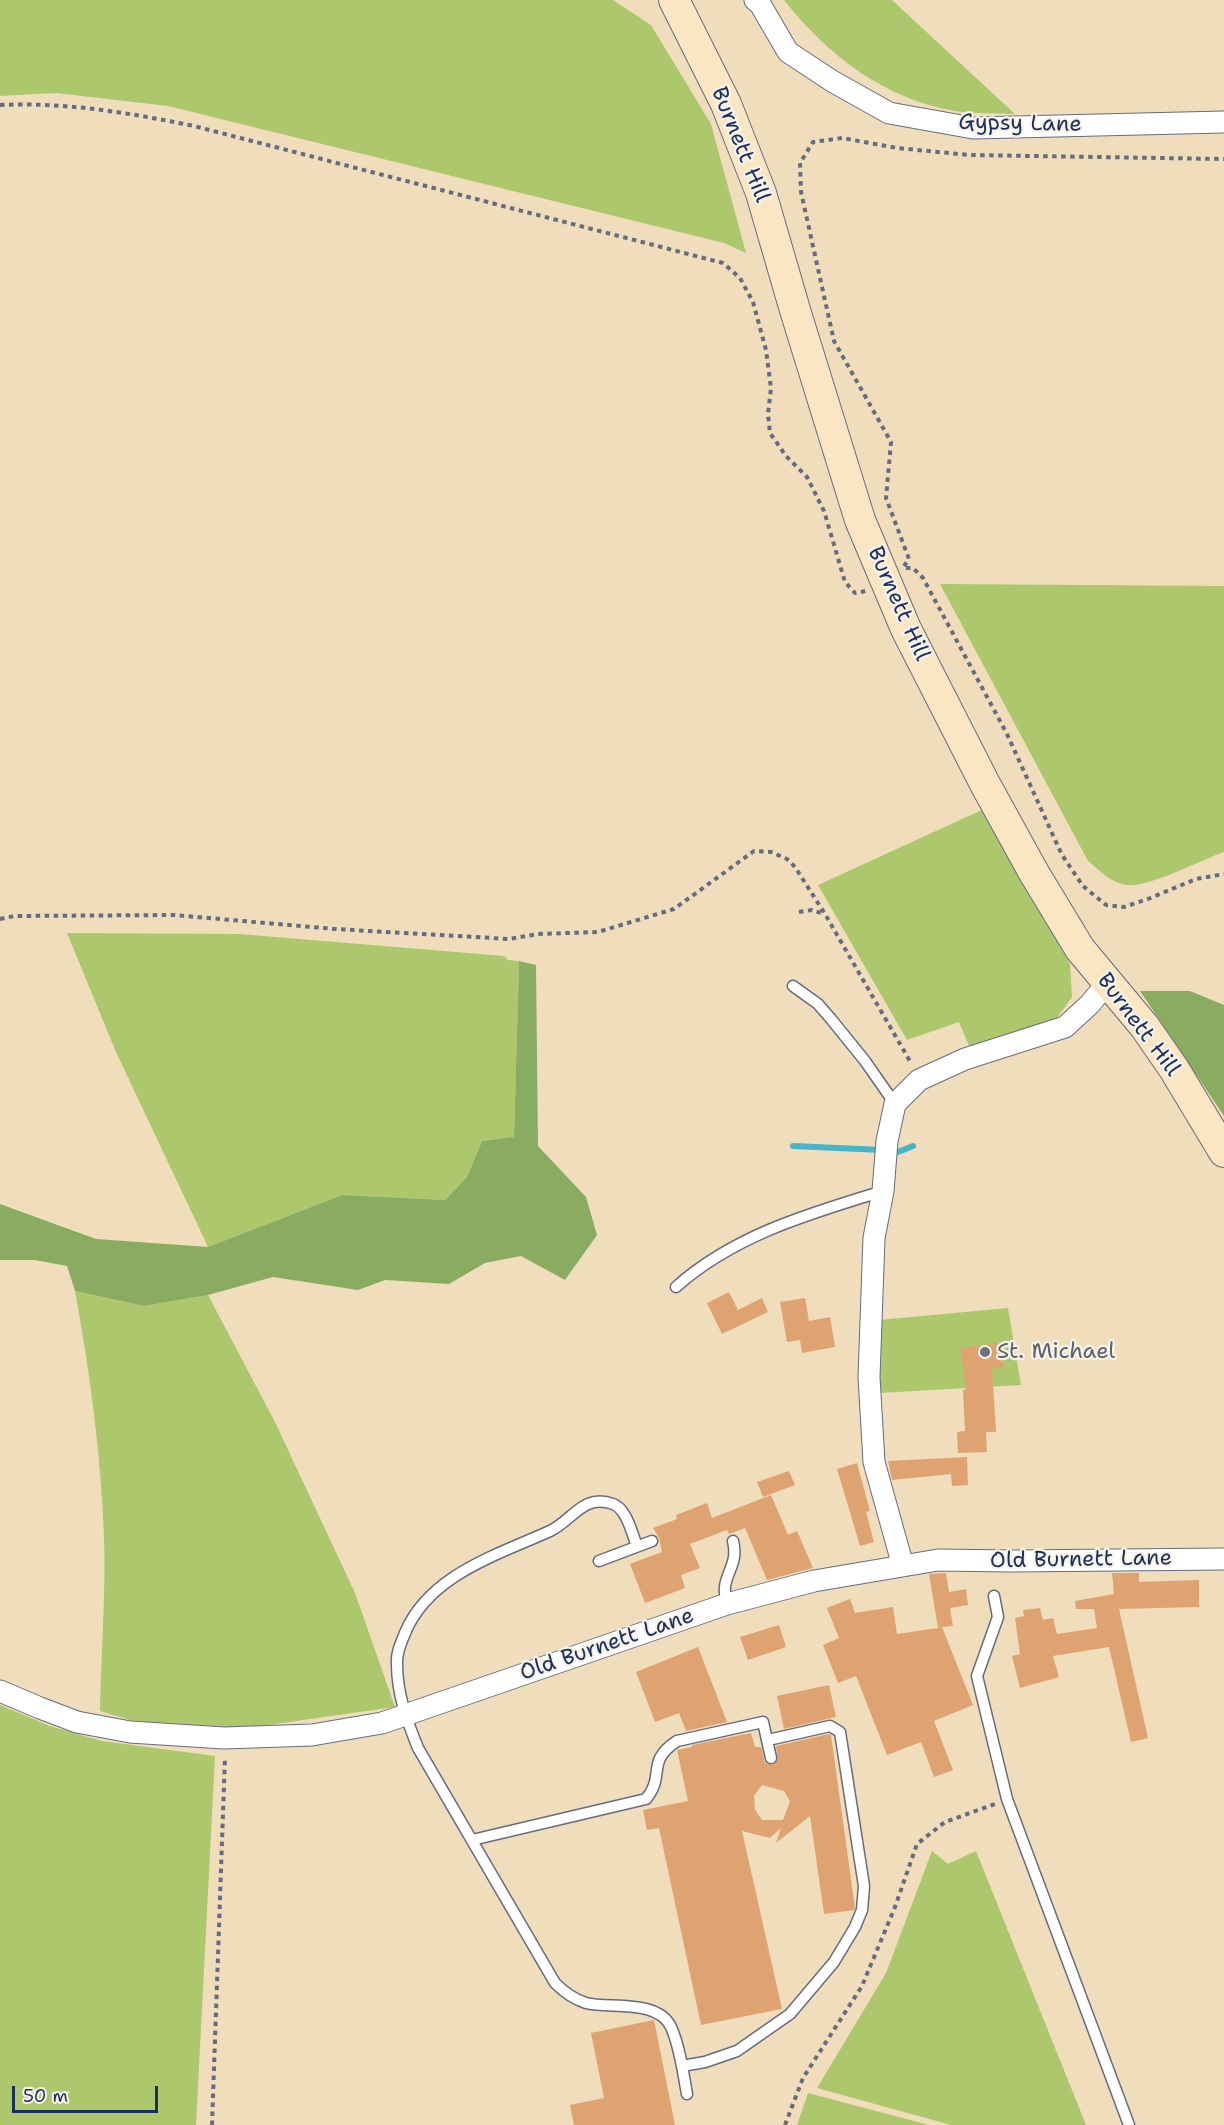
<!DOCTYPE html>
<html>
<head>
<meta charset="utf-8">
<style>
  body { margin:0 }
  #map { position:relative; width:1224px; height:2125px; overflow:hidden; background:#f0ddbc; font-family:"Shantell Sans",sans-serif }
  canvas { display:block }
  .scale { position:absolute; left:12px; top:2086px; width:146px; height:27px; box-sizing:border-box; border:3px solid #1b2f5e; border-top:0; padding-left:8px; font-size:18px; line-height:21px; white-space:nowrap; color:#1b2f5e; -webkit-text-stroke:4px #f7f3e8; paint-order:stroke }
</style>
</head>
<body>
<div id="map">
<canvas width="1224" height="2125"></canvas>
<div class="scale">50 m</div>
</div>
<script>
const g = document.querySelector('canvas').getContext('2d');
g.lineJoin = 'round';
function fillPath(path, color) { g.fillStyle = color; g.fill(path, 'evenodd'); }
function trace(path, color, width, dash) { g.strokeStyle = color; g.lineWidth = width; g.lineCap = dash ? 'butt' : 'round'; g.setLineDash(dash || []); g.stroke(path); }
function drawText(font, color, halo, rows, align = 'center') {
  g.font = font + ' "Shantell Sans",sans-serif'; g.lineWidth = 4.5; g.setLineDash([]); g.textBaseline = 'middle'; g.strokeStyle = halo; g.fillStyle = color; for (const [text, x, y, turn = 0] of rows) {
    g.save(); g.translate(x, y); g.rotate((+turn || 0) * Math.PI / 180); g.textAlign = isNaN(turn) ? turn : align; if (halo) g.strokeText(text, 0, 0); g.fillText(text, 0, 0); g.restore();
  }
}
const green = new Path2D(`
  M0,0H613L651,25L711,124L746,253L724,243L168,106L56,93L0,96Z
  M784,0H892L1015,114C995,113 974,114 955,111C886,100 826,54 784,0Z
  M940,584L1224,586V852C1201,860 1148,888 1127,885C1111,883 1099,870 1088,861Z
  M984,809L1070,964L1072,997L1057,1018L970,1048L959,1022L907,1040L818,885Z
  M67,933L239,934L504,956L508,960L519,961L514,1138L482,1141L467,1177L445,1200L342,1195L208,1247L116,1052Z
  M75,1291L144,1306L208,1295L275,1422L355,1593L395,1707L247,1728L133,1721L100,1711C101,1653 106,1594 104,1537C101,1454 90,1373 75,1291Z
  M1008,1308L1021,1385L879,1393V1320Z
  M0,1705L50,1726L102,1741L215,1756L196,2125H0Z
  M932,1851L948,1864L976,1851L1086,2125H951L817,2088L886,1973Z
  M808,2093L929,2125H797Z`);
const forest = new Path2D(`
  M519,961L536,965L538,1146L586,1197L597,1235L565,1280L521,1256L485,1263L449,1284L385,1280L358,1290L273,1277L208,1295L144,1306L75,1291L67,1266L35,1260H0V1204L96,1239L208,1247L342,1195L445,1200L467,1177L482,1141L514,1137Z
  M1140,991H1190L1224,1005V1116Z`);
const stream = new Path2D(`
  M793,1146L882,1150
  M898,1152L913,1146`);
const building = new Path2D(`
  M729,1292L738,1310L762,1298L768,1312L722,1334L707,1303Z
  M805,1298L809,1321L830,1317L835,1347L802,1353L800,1340L787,1342L780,1302Z
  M999,1343L1003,1367L992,1368L996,1432H986L987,1452L958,1453L957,1432L965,1431L963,1390L966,1389L960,1348Z
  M967,1457L968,1485L952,1486L951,1474L892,1480L888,1461Z
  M857,1463L870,1511L866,1512L874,1542L860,1546L837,1469Z
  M789,1471L795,1485L763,1497L757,1482Z
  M771,1495L788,1535L797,1531L813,1568L767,1580L745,1528L729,1534L727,1530L690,1544L700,1568L681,1575L685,1588L645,1603L630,1564L662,1552L659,1538L653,1528L677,1519L676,1515L707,1503L712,1518Z
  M946,1573L949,1592L966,1589L968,1605L950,1608L953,1626L942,1627L973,1705L934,1721L953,1770L934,1777L921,1742L887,1755L856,1676L838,1683L823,1645L839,1638L827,1608L850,1599L855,1613L893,1607L897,1634L938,1628L929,1574Z
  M1112,1573H1139V1582L1199,1580V1607L1119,1609L1148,1738L1131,1742L1109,1647L1053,1656L1059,1677L1020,1688L1012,1656L1020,1654L1015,1618L1024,1616L1023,1610L1040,1608L1043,1620L1053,1618L1057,1634L1097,1628L1094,1609H1076L1075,1601L1114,1594Z
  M779,1625L786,1647L748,1660L740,1637Z
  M698,1647L727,1722L686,1731L679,1713L655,1722L636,1672Z
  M829,1685L836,1717L784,1729L777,1696Z
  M751,1733L755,1747H761L765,1763L772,1765L778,1760L776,1746L829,1734L831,1735L855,1908L854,1910L824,1914L810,1816L776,1843L781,1828L770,1838L742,1831L782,2009L701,2025L659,1828L647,1830L643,1810L688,1801L677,1750L692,1747V1745ZM762,1785L784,1791L790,1801L783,1820H762L755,1810L754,1796Z
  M654,2020L675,2125H574L570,2105L604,2098L591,2033Z`);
const path = new Path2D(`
  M0,105C66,102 130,113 194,126L723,263L740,278L753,302L766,350L771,388L768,414L770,433L786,456L807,477L824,511L845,582L855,593L866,591
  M904,566L909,559L886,498L891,442L834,341L801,192L800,163L813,142L842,138L897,148L969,155L1224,159
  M906,568H913L923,578L1007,734L1062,855L1083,886L1106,905L1124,907L1148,899L1196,879L1224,874
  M799,912L812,910L824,914
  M0,919L14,916L174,915L335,929L509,939L538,934L598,932L674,909L754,851L771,852L787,859L795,867L825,914L911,1063
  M212,2125L225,1757
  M785,2125L803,2078L862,1986L895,1907L917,1844L945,1822L995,1804`);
const lane = new Path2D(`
  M793,986L818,1004L831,1019L865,1061L895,1104
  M676,1287C734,1235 811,1213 883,1191
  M637,1546C632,1534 627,1509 613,1504C583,1493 572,1521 550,1531C497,1555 429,1575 405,1633C401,1643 396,1653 397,1664C397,1694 407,1721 418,1748L555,1983C564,1992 573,1999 586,2003C610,2009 658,1999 671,2027C680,2047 683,2073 687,2094
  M599,1561L652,1541
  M994,1596L998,1617L977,1676L1007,1799L1129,2125
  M727,1604C718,1575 740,1569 733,1541
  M472,1840L646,1799C666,1775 645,1762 677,1741L763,1722L771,1758
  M682,2066L705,2062L737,2051L790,2014L834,1962L855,1927L862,1910L864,1886L840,1732L830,1726L768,1740`);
const street = new Path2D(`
  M755,0L760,4L788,52L832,81L889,113L973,128L1224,122
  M903,1566L874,1462L869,1377L874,1238L883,1191L887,1141L895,1104L919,1080L965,1059L1065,1027L1090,1004L1108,982
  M0,1691L40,1708L77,1722L130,1732L224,1738L312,1735L382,1723L727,1604L814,1581L938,1560L1012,1561L1224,1559`);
const secondary = new Path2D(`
  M674,0L726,104L761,193L795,310L860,520L906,629L985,784L1034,873L1080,949L1145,1027L1174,1069L1224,1152`);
const markers = [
  [985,1352,6,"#6b7280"]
];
const streetNames = [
  ["Gypsy Lane",1020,124,1],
  ["Burnett Hill",740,145,68],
  ["Burnett Hill",898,604,66],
  ["Burnett Hill",1138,1025,53],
  ["Old Burnett Lane",1081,1560,-1],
  ["Old Burnett Lane",607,1645,-19]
];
const worshipNames = [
  ["St. Michael",997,1352]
];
fillPath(green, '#adc76d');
fillPath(forest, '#8aac60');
trace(stream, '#49b3c7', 6);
fillPath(building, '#dfa372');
trace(lane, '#666c7f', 13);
trace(street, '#666c7f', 23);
trace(secondary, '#666c7f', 32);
trace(path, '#666c7f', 4, [4.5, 4.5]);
trace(lane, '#fff', 10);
trace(street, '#fff', 21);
trace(secondary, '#fbe6c4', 30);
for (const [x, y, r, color] of markers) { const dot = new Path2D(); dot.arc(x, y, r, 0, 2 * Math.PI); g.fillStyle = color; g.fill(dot); trace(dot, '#f7f3e8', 2); }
drawText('22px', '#1b2f5e', '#f7f3e8', streetNames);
drawText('22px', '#5b616d', '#f7f3e8', worshipNames, 'left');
</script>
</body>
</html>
